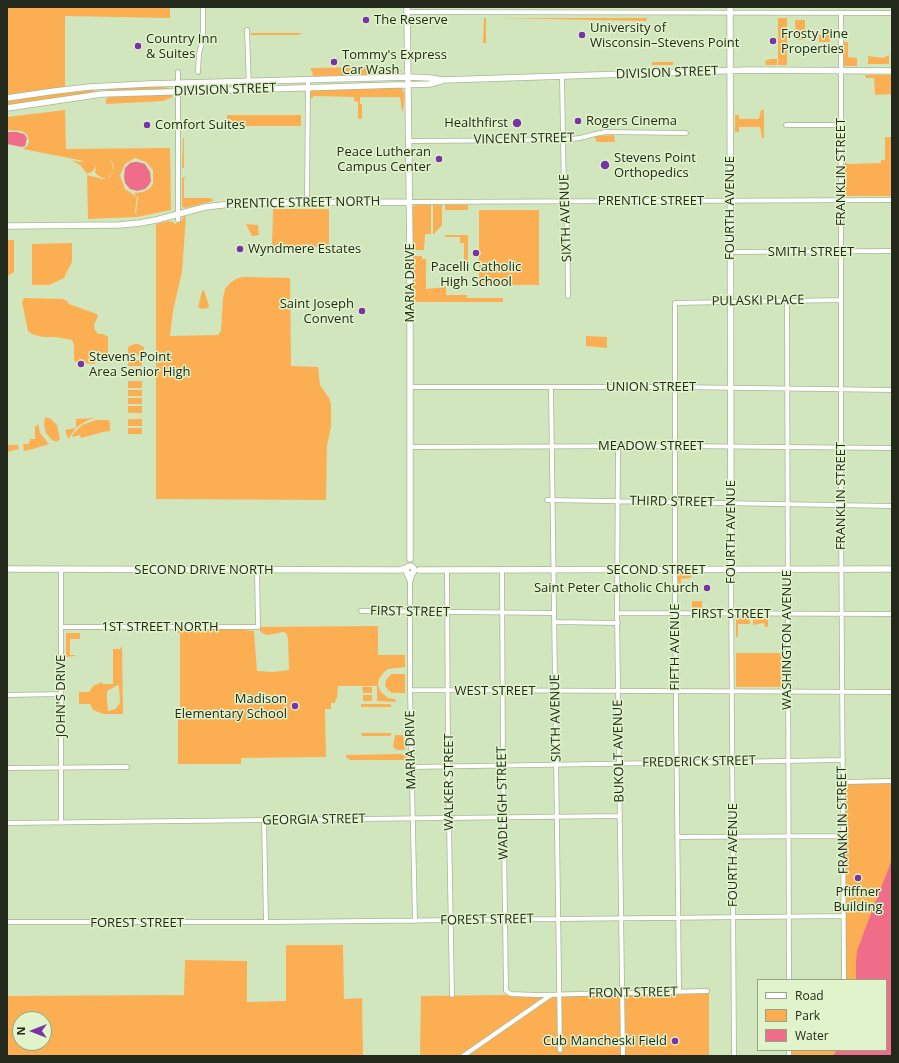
<!DOCTYPE html>
<meta charset="utf-8">
<style>
body{margin:0}
#map{position:relative;width:899px;height:1063px;overflow:hidden;background:#d2e6be;font-family:"Open Sans",sans-serif}
canvas{display:block}
.frame{position:absolute;inset:0;border:8px solid #232a1b;pointer-events:none}
.legend{position:absolute;left:757px;top:979px;width:130px;height:72px;box-sizing:border-box;background:#e0f3cb;border:1px solid #94a385;margin:0;padding:5px 7px;list-style:none;font-size:12px;color:#232a1b}
.legend li{display:flex;align-items:center;gap:8px;height:20px}
.legend b{width:20px;border:1px solid #94a385}
.north{position:absolute;left:12px;top:1011px;width:40px;height:40px;box-sizing:border-box;background:#e0f3cb;border:1px solid #94a385;border-radius:50%;rotate:270deg;font-size:11px;font-weight:700;line-height:16px;text-align:center;color:#232a1b}
.north::after{content:'';display:block;margin:auto;width:14px;height:18px;background:#7833a6;clip-path:polygon(50% 0,100% 100%,50% 72%,0 100%)}
</style>
<div id="map">
<canvas width="899" height="1063"></canvas>
<div class="frame"></div>
<ul class="legend">
<li><b style="height:5px;background:#fff"></b>Road</li>
<li><b style="height:11px;background:#fcaf52"></b>Park</li>
<li><b style="height:11px;background:#f06d8a"></b>Water</li>
</ul>
<div class="north">N</div>
</div>
<script>
const g = document.querySelector('canvas').getContext('2d');
g.lineJoin = 'round';
function paint(path, color) {
  g.fillStyle = color;
  g.fill(path, 'evenodd');
}
function shape(rows) {
  const path = new Path2D();
  for (const r of rows) {
    if (r.length === 3) {
      path.moveTo(r[0] + r[2], r[1]);
      path.arc(r[0], r[1], r[2], 0, 2 * Math.PI);
      continue;
    }
    path.moveTo(r[0], r[1]);
    for (let i = 2; i < r.length; i += 2) path.lineTo(r[i], r[i + 1]);
  }
  return path;
}
function trace(path, color, width, dash) {
  g.strokeStyle = color;
  g.lineWidth = width;
  g.lineCap = dash ? 'butt' : 'round';
  g.setLineDash(dash || []);
  g.stroke(path);
}
function write(font, color, halo, rows, align = 'center') {
  g.font = font + ' "Open Sans",sans-serif';
  g.lineWidth = 3;
  g.setLineDash([]);
  g.textBaseline = 'middle';
  g.strokeStyle = halo;
  g.fillStyle = color;
  for (const [text, x, y, turn = 0] of rows) {
    g.save();
    g.translate(x, y);
    g.rotate((+turn || 0) * Math.PI / 180);
    g.textAlign = isNaN(turn) ? turn : align;
    if (halo) g.strokeText(text, 0, 0);
    g.fillText(text, 0, 0);
    g.restore();
  }
}
paint(shape([
 [7,7,170,7,170,18,65,16,65,87,7,97],
 [484,18,486,18,486,43,483,43],
 [496,18,647,18,647,19,646,21],
 [778,18,787,18,787,65,778,65],
 [795,20,805,20,805,40,796,40],
 [250,33,303,33,298,35,251,35],
 [819,35,830,35,830,42,819,42],
 [844,42,848,42,848,57,857,58,857,66,844,66],
 [889,55,889,64,868,64,868,56,883,58],
 [769,59,777,59,777,65,765,65,766,60,769,60],
 [652,62,673,62,673,65,652,65],
 [372,67,372,74,364,75,314,76,312,75,313,73,311,70,311,68],
 [402,70,400,72,382,75,378,72],
 [865,75,892,75,892,94,875,95,874,78,866,78],
 [129,87,163,87,169,88,168,89,106,91,110,88],
 [401,87,404,93,404,102,403,110,402,112,400,97,360,97,360,104,362,104,362,119,358,119,358,102,354,101,354,97,313,96,313,98,310,98,311,90],
 [91,90,99,92,7,105,7,101,28,97],
 [171,94,173,97,163,101,106,104,106,99,109,97],
 [65,110,66,149,170,148,171,210,137,217,136,213,138,198,134,193,143,192,150,188,153,184,153,170,146,162,135,158,125,164,120,175,125,189,137,197,135,212,137,217,88,219,87,175,103,179,110,177,113,172,114,167,112,162,113,162,111,161,113,167,113,171,111,175,107,178,103,178,97,175,95,172,96,166,93,171,87,174,80,165,71,160,80,162,84,161,23,149,28,145,29,140,27,135,22,131,7,130,7,117],
 [761,110,764,110,764,138,762,138,760,127,739,127,739,132,735,132,735,115,739,115,739,119,759,119],
 [227,115,301,115,301,126,223,126,223,122,227,121],
 [614,135,615,142,597,142,595,138,595,136,598,136],
 [183,137,184,138,184,168,182,168],
 [885,137,892,137,892,196,845,196,845,162,848,164,881,163,881,160,885,160],
 [184,177,187,178,184,178,184,198,209,198,213,199,213,201,185,208,182,207,182,178],
 [416,205,431,205,431,234,426,234,425,235,424,250,413,250,412,207],
 [433,205,442,205,442,225,434,234,433,234],
 [445,205,468,205,468,210,445,210],
 [273,209,329,209,329,247,272,246],
 [479,210,539,210,539,285,479,285],
 [186,216,182,272,173,311,170,336,218,335,221,331,223,298,225,289,230,283,236,279,242,277,290,278,291,366,318,367,320,385,329,398,331,404,331,427,327,445,326,500,156,499,156,224,169,221,173,222,175,224,182,220,183,217],
 [246,224,258,225,259,235,252,236],
 [445,235,468,235,468,272,464,272,464,243,460,243,460,237,445,237],
 [7,240,14,240,14,272,7,276],
 [72,243,72,262,64,278,49,285,32,285,32,244],
 [413,256,422,256,422,259,426,259,426,289,446,287,446,295,467,295,467,298,503,298,503,302,413,302],
 [204,290,209,306,208,308,201,309,198,307,202,291],
 [24,298,63,299,67,301,69,304,97,314,98,316,94,325,95,330,98,334,103,334,108,337,108,355,95,356,95,364,77,363,74,360,74,345,72,340,55,337,43,337,32,334,28,331,22,302],
 [586,336,607,337,607,348,586,346],
 [134,344,138,344,144,347,144,356,128,355,128,347],
 [128,360,142,360,142,366,128,366],
 [128,368,142,368,142,375,128,375],
 [128,381,142,381,142,388,128,388],
 [128,390,142,390,142,396,128,396],
 [128,398,142,398,142,404,128,404],
 [128,406,142,406,142,413,128,413],
 [45,417,51,419,57,425,60,439,56,442,51,439,46,433,44,425],
 [95,418,88,420,83,423,76,428,69,438,68,439,65,430,76,428,76,419],
 [128,419,142,419,142,426,128,426],
 [96,420,108,420,110,422,110,431,103,432,81,438,80,435,72,437,73,434,82,425],
 [38,423,40,433,49,444,33,449,24,451,23,444,29,444,30,439,35,439,35,426,37,426],
 [128,428,142,428,142,434,128,434],
 [7,445,18,445,19,449,7,452],
 [678,574,691,574,692,576,690,578,681,579,681,589,680,590,678,590],
 [692,601,702,601,702,609,692,609],
 [736,618,750,618,750,624,738,624,738,637,736,637],
 [753,618,768,618,768,627,765,627,764,623,753,625],
 [378,626,378,655,405,655,405,667,388,669,384,672,379,679,378,685,381,692,388,698,395,699,396,702,377,701,377,686,338,686,337,699,336,699,335,703,331,703,331,709,325,709,326,757,241,758,241,764,178,764,178,716,180,716,180,633,178,633,178,629,234,629,254,631,257,671,273,672,289,670,288,638,286,633,283,632,268,635,264,634,260,631,259,627],
 [66,633,80,633,80,639,70,639,70,655,75,655,75,656,66,657],
 [122,646,123,714,103,714,93,710,90,704,79,704,79,692,89,692,93,686,102,682,102,684,113,684,113,649,120,649],
 [118,685,119,687,120,703,115,709,108,711,107,701,107,691],
 [736,653,781,653,781,687,736,687],
 [391,674,405,674,405,693,392,693,387,689,385,685,386,680],
 [362,687,372,687,372,693,363,693],
 [363,695,372,695,372,701,363,701],
 [361,704,390,704,392,707,361,707],
 [361,733,392,733,390,736,362,736],
 [395,735,403,735,405,750,397,750,393,747],
 [401,754,407,756,408,759,405,760,350,760,346,757,346,755],
 [892,778,892,859,860,943,856,961,856,980,841,980,841,780],
 [286,945,343,945,344,999,362,998,363,1056,7,1056,7,996,184,995,185,960,247,961,247,1002,286,1001],
 [20,1019,44,1019,44,1043,20,1043],
 [709,990,709,1056,420,1056,421,996,506,995,514,996,704,994],
 [791,1050,837,1050,832,1056,791,1056]
]), '#fcaf52');
paint(shape([
 [7,132,17,132,24,134,27,138,25,146,22,147,7,144],
 [134,162,138,162,145,164,150,172,151,181,149,185,145,189,137,191,134,190,130,189,125,183,124,177,125,168,130,163],
 [892,859,892,1056,832,1056,837,1050,886,1050,886,980,856,980,856,961,857,951,865,929]
]), '#f06d8a');
const street = shape([
 [407,12,892,13],
 [841,13,841,509,844,980],
 [247,30,249,89],
 [198,72,199,53,203,40,203,7],
 [562,76,564,197,567,205,568,296],
 [786,125,841,125],
 [409,141,563,140,580,138,595,134,606,132,686,133],
 [307,202,308,80],
 [409,202,892,200],
 [178,220,178,72],
 [730,252,892,251],
 [787,301,789,980],
 [410,387,675,387,892,390],
 [551,387,560,1050],
 [410,447,675,446,892,448],
 [618,447,617,613,623,1056],
 [547,500,892,506],
 [502,569,503,765,506,991,511,994,537,995,707,991],
 [61,570,61,823],
 [447,570,448,766,452,995],
 [731,570,734,1056],
 [410,580,410,690,415,921],
 [361,611,554,613],
 [617,613,892,614],
 [555,622,618,623],
 [61,627,258,627,257,570],
 [410,690,892,692],
 [7,695,61,694],
 [412,767,843,760],
 [7,768,127,767],
 [843,782,892,781],
 [264,820,266,922],
 [7,823,620,816],
 [677,837,844,836],
 [7,922,273,922,844,916],
 [679,992,675,614,675,303,841,300],
 [463,1056,551,995],
 [789,1056,789,1050]
]);
const secondary = shape([
 [407,7,410,253,410,559],
 [730,7,731,570],
 [7,98,55,91,89,87,148,84,408,77,430,78,443,80,749,70,892,71],
 [7,108,102,94,430,84,441,81],
 [7,226,119,225,140,223,156,220,205,207,240,203,409,202],
 [410,570,4],
 [7,569,400,570,407,568],
 [419,570,892,569],
 [407,573,410,580,412,573]
]);
trace(street, '#a5b891', 5.5);
trace(secondary, '#a5b891', 7);
trace(street, '#fff', 4);
trace(secondary, '#fff', 5.5);
for (const [x, y, r, color] of [
 [366,20,4,"#7833a6"],
 [582,35,4,"#7833a6"],
 [773,41,4,"#7833a6"],
 [138,46,4,"#7833a6"],
 [334,62,4,"#7833a6"],
 [578,121,4,"#7833a6"],
 [517,123,5,"#7833a6"],
 [147,125,4,"#7833a6"],
 [439,159,4,"#7833a6"],
 [605,165,5,"#7833a6"],
 [240,249,4,"#7833a6"],
 [476,253,4,"#7833a6"],
 [362,311,4,"#7833a6"],
 [81,364,4,"#7833a6"],
 [707,588,4,"#7833a6"],
 [295,706,4,"#7833a6"],
 [858,878,4,"#7833a6"],
 [675,1041,4,"#7833a6"]
]) {
  const dot = new Path2D();
  dot.arc(x, y, r, 0, 2 * Math.PI);
  g.fillStyle = color;
  g.fill(dot);
  trace(dot, '#e0f3cb', 1.5);
}
write('13px', '#232a1b', '#e0f3cb', [
 ["The Reserve",374,20],
 ["University of",590,28],
 ["Wisconsin–Stevens Point",590,43],
 ["Frosty Pine",781,34],
 ["Properties",781,49],
 ["Country Inn",146,39],
 ["& Suites",146,54],
 ["Tommy's Express",342,55],
 ["Car Wash",342,70],
 ["Rogers Cinema",586,121],
 ["Healthfirst",508,123,"right"],
 ["Comfort Suites",155,125],
 ["Peace Lutheran",431,152,"right"],
 ["Campus Center",431,167,"right"],
 ["Stevens Point",614,158],
 ["Orthopedics",614,173],
 ["Wyndmere Estates",248,249],
 ["Pacelli Catholic",476,267,"center"],
 ["High School",476,282,"center"],
 ["Saint Joseph",354,304,"right"],
 ["Convent",354,319,"right"],
 ["Stevens Point",89,357],
 ["Area Senior High",89,372],
 ["Saint Peter Catholic Church",699,588,"right"],
 ["Madison",287,699,"right"],
 ["Elementary School",287,714,"right"],
 ["Pfiffner",858,892,"center"],
 ["Building",858,907,"center"],
 ["Cub Mancheski Field",667,1041,"right"]
], 'left');
write('13px', '#232a1b', '#e0f3cb', [
 ["DIVISION STREET",667,73,-2],
 ["DIVISION STREET",225,90,-2],
 ["VINCENT STREET",524,139,-1],
 ["FRANKLIN STREET",841,172,-90],
 ["PRENTICE STREET",651,201],
 ["PRENTICE STREET NORTH",303,203,-1],
 ["FOURTH AVENUE",730,208,-90],
 ["SIXTH AVENUE",566,218,-92],
 ["SMITH STREET",811,252],
 ["MARIA DRIVE",410,283,-90],
 ["PULASKI PLACE",758,301,-1],
 ["UNION STREET",651,387],
 ["MEADOW STREET",651,446],
 ["FRANKLIN STREET",841,496,-90],
 ["THIRD STREET",672,502,1],
 ["FOURTH AVENUE",731,532,-90],
 ["SECOND DRIVE NORTH",204,570],
 ["SECOND STREET",656,570],
 ["FIRST STREET",410,612,1],
 ["FIRST STREET",731,614],
 ["1ST STREET NORTH",160,627],
 ["WASHINGTON AVENUE",787,640,-90],
 ["FIFTH AVENUE",675,647,-90],
 ["WEST STREET",495,691],
 ["JOHN'S DRIVE",61,696,-90],
 ["SIXTH AVENUE",556,718,-91],
 ["MARIA DRIVE",411,750,-91],
 ["BUKOLT AVENUE",619,751,-91],
 ["FREDERICK STREET",699,762,-1],
 ["WALKER STREET",449,782,-90],
 ["WADLEIGH STREET",503,803,-91],
 ["GEORGIA STREET",314,820,-1],
 ["FRANKLIN STREET",843,820,-91],
 ["FOURTH AVENUE",733,855,-90],
 ["FOREST STREET",487,920,-1],
 ["FOREST STREET",137,923],
 ["FRONT STREET",633,993,-1]
]);
</script>
